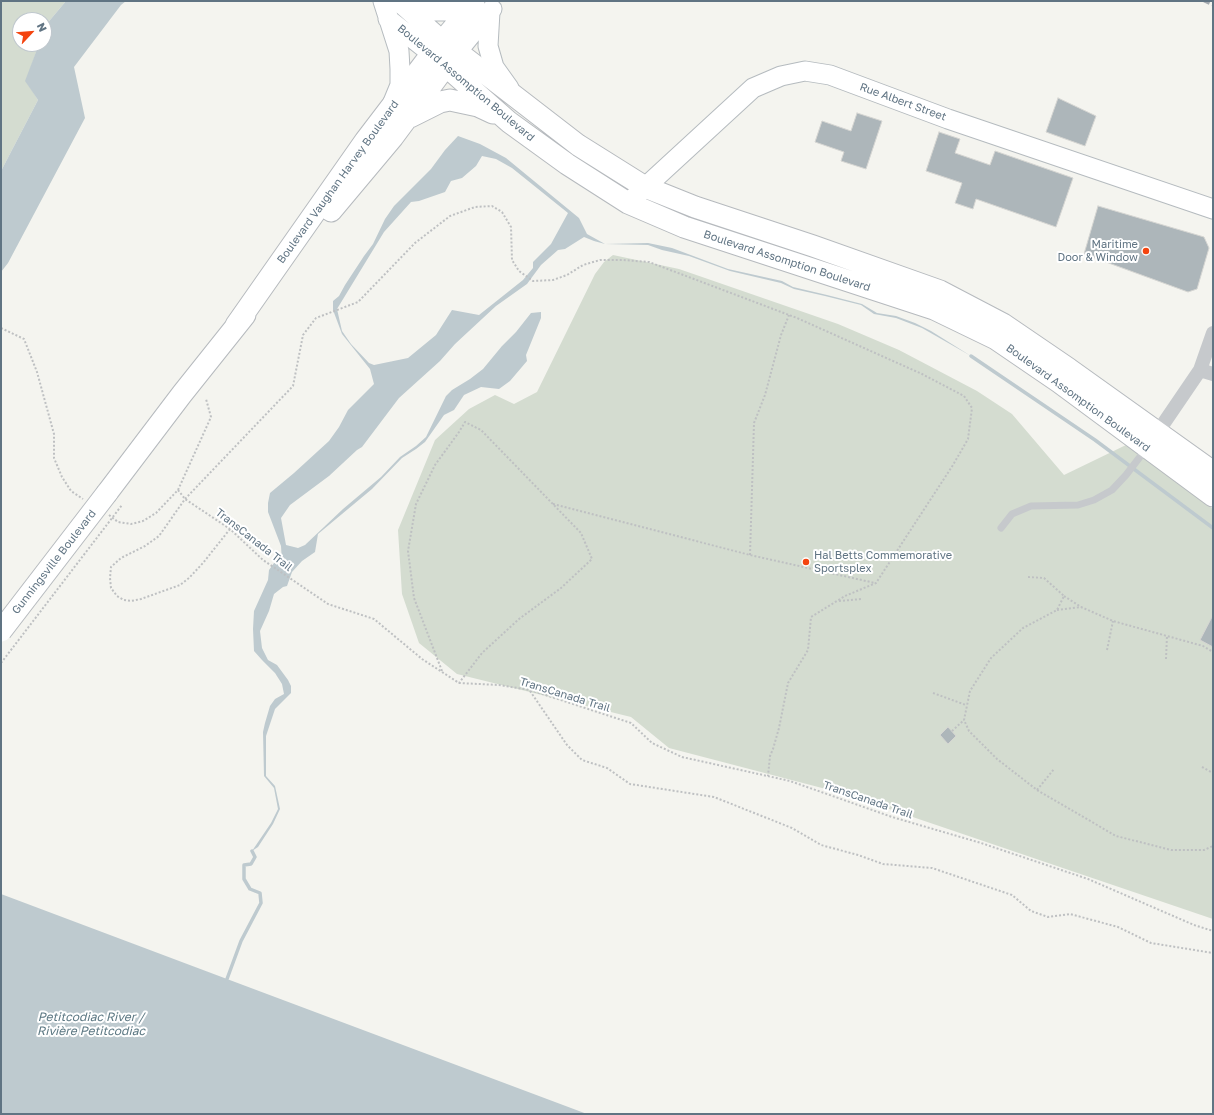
<!DOCTYPE html>
<meta charset="utf-8">
<style>
body{margin:0}
#map{position:relative;width:1214px;height:1115px;overflow:hidden;background:#f4f4ef;font-family:"Golos Text",sans-serif}
canvas{display:block}
.frame{position:absolute;inset:0;border:2px solid #607483;pointer-events:none}
.north{position:absolute;left:12px;top:12px;width:40px;height:40px;box-sizing:border-box;background:#fff;border:1px solid #bfc7cd;border-radius:50%;rotate:64deg;font-size:11px;font-weight:700;line-height:16px;text-align:center;color:#607483}
.north::after{content:'';display:block;margin:auto;width:14px;height:18px;background:#f4440f;clip-path:polygon(50% 0,100% 100%,50% 72%,0 100%)}
</style>
<div id="map">
<canvas width="1214" height="1115"></canvas>
<div class="frame"></div>
<div class="north">N</div>
</div>
<script>
const g = document.querySelector('canvas').getContext('2d');
g.lineJoin = 'round';
function paint(path, color) {
  g.fillStyle = color;
  g.fill(path, 'evenodd');
}
function shape(rows) {
  const path = new Path2D();
  for (const r of rows) {
    path.moveTo(r[0], r[1]);
    for (let i = 2; i < r.length; i += 2) path.lineTo(r[i], r[i + 1]);
  }
  return path;
}
function trace(path, color, width, dash) {
  g.strokeStyle = color;
  g.lineWidth = width;
  g.lineCap = dash ? 'butt' : 'round';
  g.setLineDash(dash || []);
  g.stroke(path);
}
function write(font, color, halo, rows, align = 'center') {
  g.font = font + ' "Golos Text",sans-serif';
  g.lineWidth = 4;
  g.setLineDash([]);
  g.textBaseline = 'middle';
  g.strokeStyle = halo;
  g.fillStyle = color;
  for (const [text, x, y, turn = 0] of rows) {
    g.save();
    g.translate(x, y);
    g.rotate((+turn || 0) * Math.PI / 180);
    g.textAlign = isNaN(turn) ? turn : align;
    if (halo) g.strokeText(text, 0, 0);
    g.fillText(text, 0, 0);
    g.restore();
  }
}
paint(shape([
 [1,1,66,1,45,26,44,30,44,20,20,20,20,44,39,44,26,81,38,100,1,171],
 [613,255,679,269,838,324,899,350,977,391,1012,414,1064,475,1126,445,1213,509,1213,919,845,794,669,748,631,717,457,674,419,643,402,594,398,530,435,440,469,409,495,395,514,404,537,392,595,274,604,262]
]), '#d4dcd0');
paint(shape([
 [66,1,126,1,121,5,74,67,85,118,8,263,1,272,1,171,38,100,25,81,39,44,44,44,44,30,45,26],
 [458,136,480,144,506,158,579,218,587,234,605,244,648,243,672,248,728,269,782,281,793,287,827,295,862,304,877,313,896,316,915,323,931,331,971,356,922,328,896,318,874,314,861,305,825,296,794,289,781,283,730,271,689,256,662,250,648,245,605,244,594,241,584,237,565,249,558,250,541,265,527,284,496,306,455,344,440,361,399,398,362,447,357,450,329,476,290,505,281,518,286,545,298,548,305,545,343,509,381,477,400,457,416,446,426,437,446,396,452,390,470,379,483,369,502,346,516,332,531,313,541,312,541,318,526,355,527,361,510,381,499,389,481,387,464,395,454,410,444,415,425,442,416,449,402,458,372,489,318,534,315,552,302,561,292,572,287,586,283,587,274,594,269,611,260,631,262,648,268,660,277,665,288,680,291,686,291,693,275,709,266,736,266,776,275,786,280,809,273,824,258,847,252,851,271,823,278,809,274,788,264,776,263,732,265,723,270,706,275,699,284,694,282,684,275,673,262,660,254,651,253,629,254,611,268,580,269,570,274,563,282,562,281,546,268,512,268,503,270,493,294,473,329,441,339,427,348,410,374,384,370,369,342,334,333,310,333,301,339,296,345,285,364,256,373,244,385,219,394,206,431,169,445,150],
 [482,156,496,159,512,168,568,213,551,244,533,262,533,268,523,280,479,315,452,310,436,335,408,358,374,365,369,363,351,344,342,331,337,309,384,232,411,202,419,201,445,192,451,181,462,178,476,166],
 [1,894,227,979,587,1114,1,1114]
]), '#becacf');
trace(shape([
 [971,356,1095,440,1213,528],
 [227,979,241,941,261,903,260,893,250,889,244,879,244,865,251,864,255,857,252,851]
]), '#becacf', 3.5);
const building = shape([
 [1058,98,1096,116,1085,146,1046,132,1058,98],
 [857,113,882,121,866,169,841,161,844,152,815,142,822,121,851,131,857,113],
 [939,132,960,139,955,153,990,165,995,151,1073,178,1056,227,976,199,973,209,955,203,962,183,926,171,939,132],
 [1098,206,1204,237,1209,248,1197,289,1188,292,1084,254,1098,206],
 [1213,615,1213,647,1200,640,1213,615],
 [948,727,956,736,948,744,940,735,948,727]
]);
paint(building, '#adb6ba');
trace(building, '#d5d5d2', 1);
const secondary = shape([
 [383,1,399,51,400,69,400,85,393,102],
 [399,2,442,40,475,1],
 [405,4,430,11,448,11,458,9,473,2],
 [490,12,488,46,494,67,509,88],
 [388,19,431,53],
 [457,52,492,9],
 [628,203,753,88,781,76,805,71,830,75,948,119,1213,209]
]);
const primary = shape([
 [431,53,509,122,567,164,628,203,684,227,934,309,996,339,1059,382,1213,496],
 [410,117,440,102,450,100,478,106,493,113],
 [331,211,393,137,454,55],
 [236,325,365,141,442,40,578,145,645,187,695,207,813,246,940,291,1003,324,1069,369,1213,472],
 [107,493,182,394,245,315]
]);
trace(secondary, '#b5bbbf', 21);
trace(primary, '#b6babe', 23);
trace(shape([
 [1,328,24,339,37,372,54,434,54,458,62,477,71,491,83,499],
 [178,490,185,499,230,529,263,560,297,583,328,604,374,619,422,659,459,683,499,685,530,690,631,723,652,743,682,757,790,781,892,817,981,843,1088,879,1194,925,1213,931],
 [553,504,750,555,875,583],
 [109,515,118,522,131,524,143,521,156,513,178,490,211,417,206,399],
 [230,529,203,563,189,578,180,585,141,599,131,601,124,600,117,596,111,588,110,578,111,567,121,558,145,546,159,536,185,499,293,386,303,335,316,318,358,302,415,243,450,216,475,207,492,206,502,212,511,227,512,260,519,271,533,281,553,280,567,275,583,265,600,260,623,260,649,262,797,318,922,374,964,396,972,408,968,439,953,465,876,583,845,596,811,617,808,650,788,683,779,728,773,749,770,756,768,776],
 [750,555,754,423,765,395,781,335,789,315],
 [1028,577,1044,578,1064,596,1057,610,1023,628,991,658,970,691,964,720,969,731,997,759,1037,790,1116,836,1171,850,1204,850,1213,846],
 [1064,596,1081,607],
 [839,601,862,599],
 [1057,610,1081,607,1113,621,1203,646,1213,652],
 [1107,650,1113,621],
 [1166,659,1167,636],
 [442,671,414,598,408,551,416,504,435,465,459,432,465,422,481,430,581,533,592,559,561,588,519,619,482,653,459,683],
 [530,691,567,745,582,760,607,768,630,784,714,797,792,828,821,845,858,855,883,864,932,868,1012,895,1031,911,1048,917,1070,914,1118,927,1151,943,1213,953],
 [933,693,966,705],
 [952,731,964,720],
 [1202,767,1213,773],
 [1037,790,1054,769]
]), '#bec0c2', 2, [2, 2]);
trace(shape([
 [1001,528,1012,514,1031,506,1078,505,1094,500,1112,490,1126,475,1146,449]
]), '#c6c9cc', 7);
trace(shape([
 [1200,370,1213,374],
 [1153,439,1200,370,1213,333]
]), '#c6c9cc', 14);
trace(secondary, '#fff', 19);
trace(primary, '#fff', 21);
trace(shape([
 [1204,1,1213,5]
]), '#a3a9af', 3, [6, 3]);
const primaryBridge = shape([
 [1,631,107,493]
]);
trace(primaryBridge, '#b6babe', 23, []);
trace(shape([
 [1,663,122,505]
]), '#bec0c2', 2, [2, 2]);
trace(primaryBridge, '#fff', 21);
for (const [x, y, r, color] of [
 [1146,251,4,"#f4440f"],
 [806,562,4,"#f4440f"]
]) {
  const dot = new Path2D();
  dot.arc(x, y, r, 0, 2 * Math.PI);
  g.fillStyle = color;
  g.fill(dot);
  trace(dot, '#fff', 1.5);
}
write('11px', '#607483', '#fff', [
 ["Boulevard Assomption Boulevard",466,83,40],
 ["Rue Albert Street",903,102,20],
 ["Boulevard Vaughan Harvey Boulevard",338,182,-54],
 ["Boulevard Assomption Boulevard",787,261,18],
 ["Boulevard Assomption Boulevard",1078,398,36],
 ["TransCanada Trail",254,540,38],
 ["Gunningsville Boulevard",54,562,-52],
 ["TransCanada Trail",565,695,17],
 ["TransCanada Trail",868,800,19]
]);
write('11px', '#607483', '#fff', [
 ["Maritime",1138,245],
 ["Door & Window",1138,258],
 ["Hal Betts Commemorative",814,556,"left"],
 ["Sportsplex",814,569,"left"]
], 'right');
write('italic 12px', '#5b7782', '#fff', [
 ["Petitcodiac River /",91,1017],
 ["Rivière Petitcodiac",91,1031]
]);
</script>
